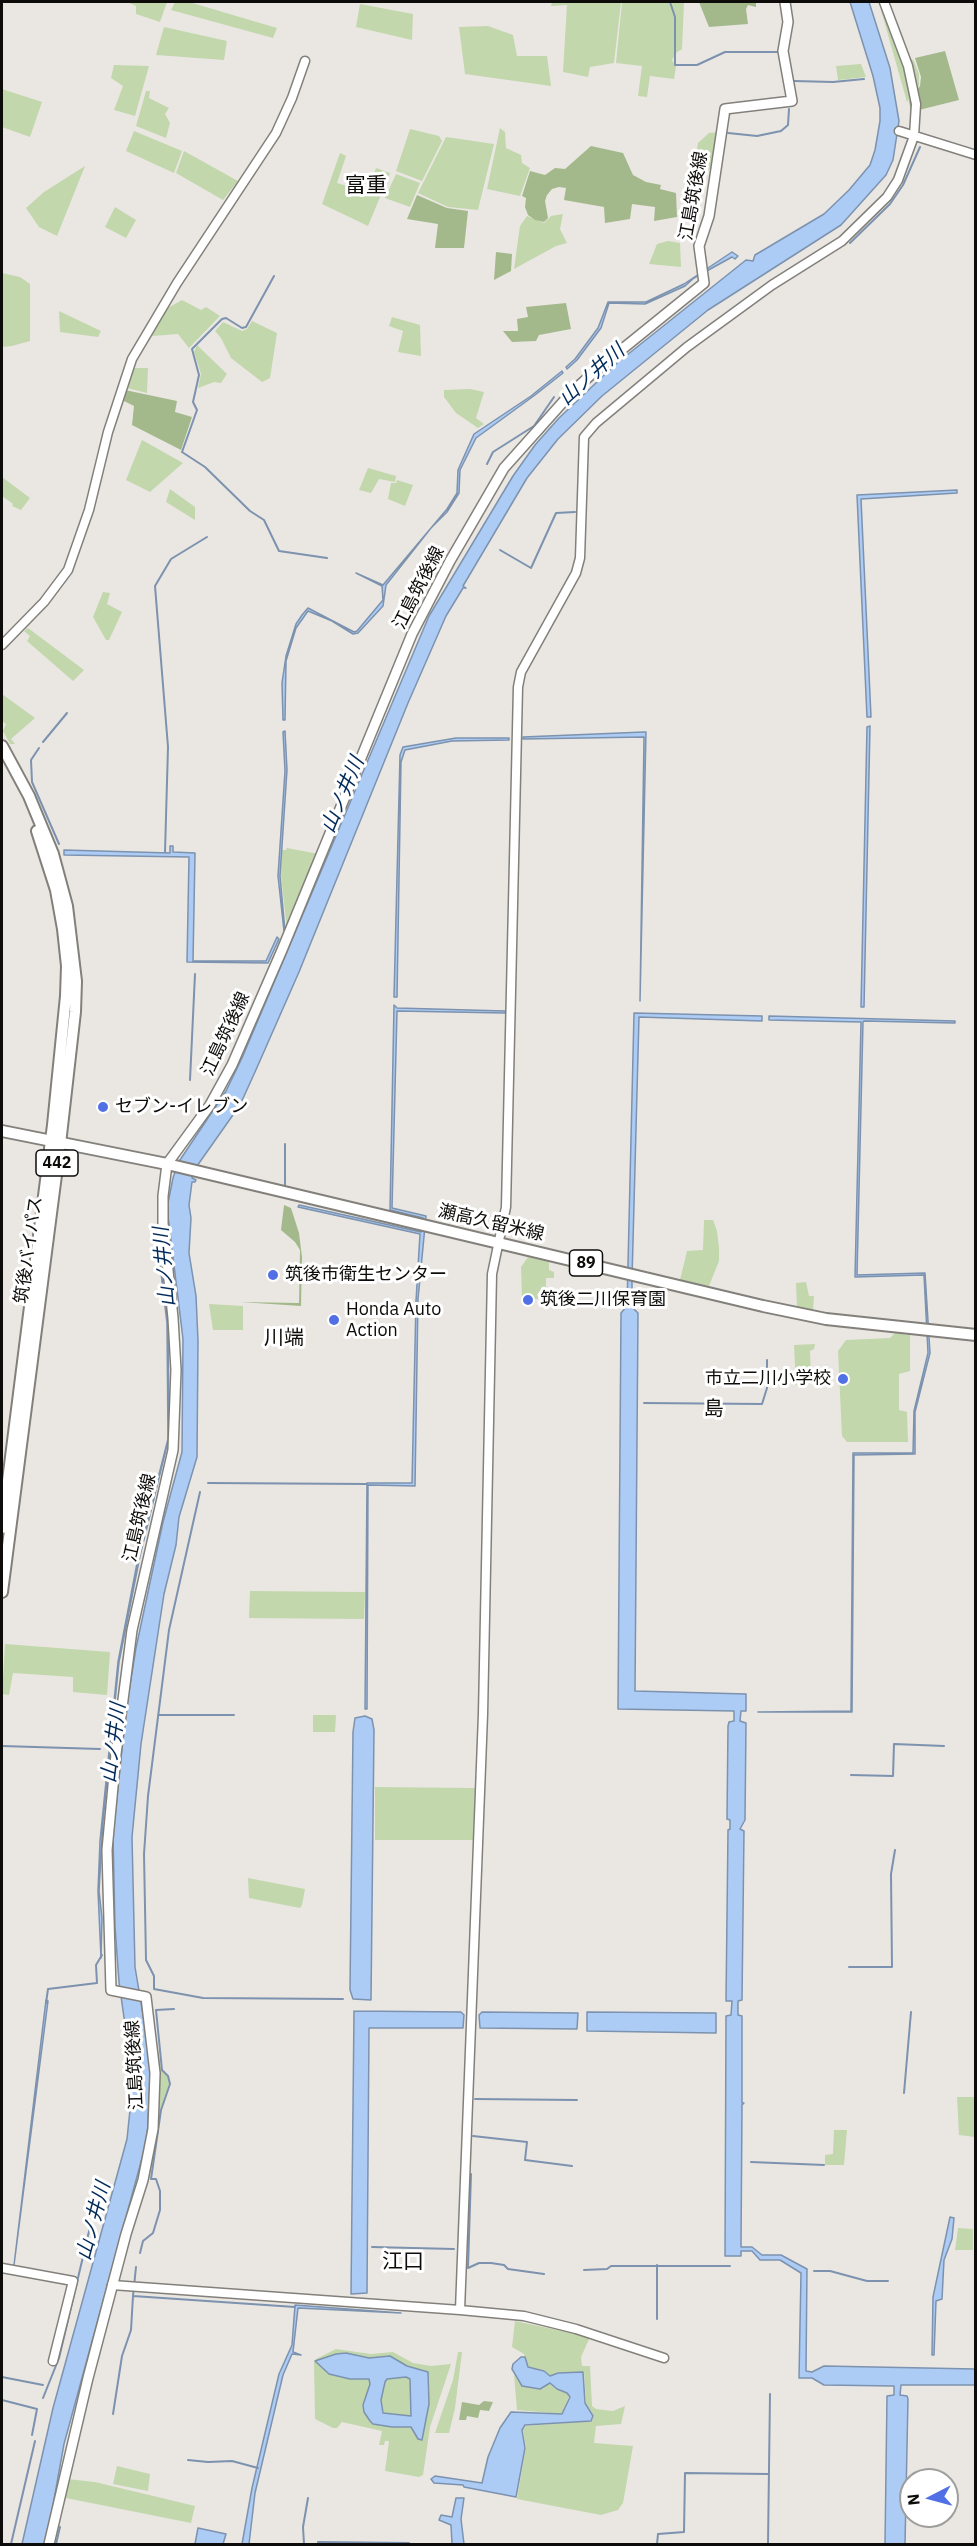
<!DOCTYPE html>
<meta charset="utf-8">
<style>
body{margin:0}
#map{position:relative;width:977px;height:2546px;overflow:hidden;background:#eae7e2;font-family:"IBM Plex Sans",sans-serif}
canvas{display:block}
.frame{position:absolute;inset:0;border:3px solid #0d0c0a;pointer-events:none}
.north{position:absolute;left:899px;top:2468px;width:60px;height:60px;box-sizing:border-box;background:#fff;border:2px solid #9e9e9d;border-radius:50%;rotate:264deg;font-size:16px;font-weight:700;line-height:24px;text-align:center;color:#0d0c0a}
.north::after{content:'';display:block;margin:auto;width:21px;height:27px;background:#5270e5;clip-path:polygon(50% 0,100% 100%,50% 72%,0 100%)}
</style>
<div id="map">
<canvas width="977" height="2546"></canvas>
<div class="frame"></div>
<div class="north">N</div>
</div>
<script>
const g = document.querySelector('canvas').getContext('2d');
g.lineJoin = 'round';
function paint(path, color) {
  g.fillStyle = color;
  g.fill(path, 'evenodd');
}
function shape(rows) {
  const path = new Path2D();
  for (const r of rows) {
    path.moveTo(r[0], r[1]);
    for (let i = 2; i < r.length; i += 2) path.lineTo(r[i], r[i + 1]);
  }
  return path;
}
function trace(path, color, width, dash) {
  g.strokeStyle = color;
  g.lineWidth = width;
  g.lineCap = dash ? 'butt' : 'round';
  g.setLineDash(dash || []);
  g.stroke(path);
}
function write(font, color, halo, rows, align = 'center') {
  g.font = font + ' "IBM Plex Sans","Noto Sans JP",sans-serif';
  g.lineWidth = 6;
  g.setLineDash([]);
  g.textBaseline = 'middle';
  g.strokeStyle = halo;
  g.fillStyle = color;
  for (const [text, x, y, turn = 0] of rows) {
    g.save();
    g.translate(x, y);
    g.rotate((+turn || 0) * Math.PI / 180);
    g.textAlign = isNaN(turn) ? turn : align;
    if (halo) g.strokeText(text, 0, 0);
    g.fillText(text, 0, 0);
    g.restore();
  }
}
paint(shape([
 [127,2,167,2,160,22,136,14,136,6],
 [175,2,189,2,277,28,273,38,171,10],
 [552,2,621,2,614,63,590,67,588,77,563,72,567,5,551,6],
 [622,2,684,2,682,49,677,52,672,60,676,67,674,79,650,76,647,97,638,96,642,66,616,63],
 [360,4,413,14,412,40,356,27],
 [886,8,910,58,914,61,919,74,919,86,907,102,881,10],
 [488,26,513,35,517,56,547,56,551,86,465,74,459,27],
 [164,27,227,41,224,60,156,55],
 [861,64,866,77,838,80,836,66],
 [114,65,149,66,135,116,114,110,123,86,111,78],
 [2,89,42,102,30,137,2,127],
 [146,91,150,91,149,98,169,108,165,114,170,123,166,138,136,126],
 [500,128,505,132,506,148,521,155,522,163,530,168,520,196,487,189],
 [410,129,439,136,442,141,422,181,396,171],
 [134,131,182,151,174,173,126,151],
 [719,132,713,170,694,167,698,143,709,133],
 [446,137,494,144,478,210,448,207,418,193],
 [184,151,238,181,223,200,176,173],
 [340,153,346,156,337,183,367,192,376,168,390,173,368,226,322,204],
 [85,166,57,236,39,227,26,208,44,192],
 [396,174,420,183,410,207,385,198],
 [115,207,136,220,126,238,105,227],
 [563,214,560,229,567,243,556,246,514,269,520,226,527,216,544,223,551,216],
 [668,241,680,243,681,267,649,264,657,244],
 [2,273,20,277,30,284,30,341,12,346,2,347],
 [182,300,201,310,206,307,220,316,189,348,178,334,152,336,149,333,166,309],
 [59,311,101,331,98,337,60,332],
 [392,317,420,325,421,356,398,352,403,331,389,326],
 [252,321,277,333,270,378,262,382,231,358,221,338,215,331,223,322,242,331,247,329],
 [197,345,227,374,221,383,214,382,198,388,201,374,194,352],
 [131,368,148,368,147,393,123,387],
 [470,389,484,392,476,418,484,424,478,428,456,413,444,397,444,390],
 [142,440,183,463,150,492,126,480],
 [368,468,396,476,395,482,379,479,371,493,359,490],
 [2,477,30,498,21,510,12,506,13,504,2,496],
 [397,480,413,485,405,506,388,499,391,483,396,483],
 [170,489,195,507,195,520,166,502],
 [103,592,110,593,107,604,122,612,109,640,106,640,93,617],
 [28,628,84,670,73,681,27,641,30,636,24,631],
 [2,694,35,718,11,739,15,744,10,744,3,731,6,724,2,721],
 [287,848,319,854,287,930,281,875,282,850,286,850],
 [704,1220,713,1220,717,1231,719,1248,719,1261,709,1286,680,1280,687,1251,703,1250],
 [528,1257,549,1262,549,1270,554,1272,554,1278,546,1278,546,1294,538,1299,522,1298,521,1267],
 [806,1282,809,1296,814,1296,813,1311,797,1308,796,1283],
 [209,1304,243,1306,243,1330,213,1330],
 [895,1333,910,1335,910,1371,899,1374,899,1410,907,1412,908,1442,847,1442,842,1436,838,1351,846,1340,890,1338],
 [815,1344,814,1349,810,1351,811,1377,805,1377,806,1384,796,1385,794,1345],
 [250,1591,365,1592,364,1619,249,1618],
 [5,1644,110,1652,107,1695,73,1692,73,1677,13,1673,9,1695,2,1694],
 [313,1715,336,1715,335,1732,313,1732],
 [375,1787,475,1788,473,1840,375,1840],
 [248,1878,305,1889,302,1905,300,1908,249,1898],
 [157,2052,159,2052,161,2070,168,2077,169,2084,160,2110,156,2149,148,2180,158,2086],
 [957,2097,975,2097,975,2137,959,2135],
 [834,2130,847,2130,844,2165,825,2165,825,2155,833,2154],
 [958,2228,973,2229,973,2250,955,2250],
 [515,2321,590,2337,581,2357,582,2366,590,2366,592,2406,596,2409,613,2411,625,2406,621,2424,596,2426,594,2443,633,2446,623,2503,618,2510,601,2515,517,2499,526,2447,523,2430,526,2426,592,2421,594,2416,586,2403,584,2372,558,2372,550,2376,544,2370,528,2367,524,2354,512,2347],
 [336,2349,371,2354,393,2352,413,2363,431,2366,451,2364,430,2427,423,2475,419,2477,385,2471,389,2441,385,2441,384,2445,379,2445,382,2431,342,2422,337,2428,333,2428,315,2419,314,2362,316,2359],
 [458,2352,462,2352,455,2408,449,2433,435,2433,453,2380],
 [514,2375,522,2386,540,2389,550,2383,557,2390,567,2393,569,2396,562,2414,517,2410],
 [117,2466,150,2474,148,2491,113,2484],
 [67,2479,95,2482,195,2506,191,2523,66,2498,63,2494]
]), '#c2d7ac');
paint(shape([
 [699,2,756,2,756,7,748,5,746,9,748,24,709,27],
 [945,51,959,100,911,112,909,101,920,86,921,77,915,58],
 [591,146,623,153,633,175,646,182,661,185,660,189,676,193,677,217,654,221,655,207,632,204,630,219,605,223,604,207,564,200,566,188,559,187,552,189,547,195,545,201,548,218,544,222,535,220,528,215,525,207,526,198,522,196,530,171,545,175,555,168,565,169],
 [417,195,447,208,468,211,464,248,435,248,438,224,407,219],
 [496,252,512,254,511,271,494,280],
 [566,303,571,329,539,335,536,341,512,342,503,331,518,331,517,319,528,317,526,307],
 [125,390,177,401,175,412,192,417,181,450,132,425,134,406,122,400],
 [284,1205,291,1208,299,1233,302,1257,301,1306,240,1302,299,1303,300,1250,295,1242,281,1230],
 [484,2401,493,2402,489,2411,480,2410,478,2418,467,2416,466,2420,459,2420,462,2402,479,2405]
]), '#a3b98c');
const water = shape([
 [850,2,869,2,890,68,899,121,893,160,886,175,841,225,708,310,602,396,558,439,527,478,463,586,466,588,463,588,446,616,408,703,299,972,255,1072,240,1105,197,1166,192,1178,196,1180,195,1182,192,1182,189,1205,191,1218,189,1253,196,1296,198,1341,197,1457,179,1517,176,1545,164,1594,141,1744,132,1837,135,1967,151,2062,147,2140,64,2444,46,2544,22,2544,53,2408,127,2139,131,2100,130,2060,119,1982,115,1927,113,1836,126,1710,136,1648,163,1522,182,1452,183,1339,167,1208,173,1178,178,1163,226,1091,242,1058,429,616,513,476,535,445,559,418,617,363,746,260,753,261,755,255,824,214,849,190,870,165,875,150,880,121,880,108,873,76,850,2],
 [732,252,738,256,735,259,732,257,694,278,685,286,645,304,609,303,601,328,577,360,567,369,566,367,575,359,598,328,608,302,646,302,684,284,732,252],
 [562,371,563,373,535,395,476,438,460,470,459,493,447,512,431,528,386,585,383,606,358,633,353,634,332,621,308,611,296,628,286,661,285,720,283,720,282,683,286,656,296,624,302,615,308,608,354,632,357,631,383,600,382,586,356,573,383,585,447,509,457,493,458,470,474,434,531,396,562,371],
 [957,490,957,493,861,499,871,717,867,717,857,495,957,490],
 [870,726,864,1007,861,1007,867,727,870,726],
 [285,731,287,770,280,876,285,931,284,931,278,876,285,771,283,732,285,731],
 [644,732,646,732,640,1001,644,737,523,739,523,737,644,732],
 [456,738,509,738,509,740,452,741,405,750,401,762,397,997,394,997,400,755,403,747,456,738],
 [170,846,173,846,173,852,195,853,193,961,266,961,277,937,279,939,268,963,187,962,189,857,64,855,64,850,170,853,170,846],
 [394,1005,397,1008,505,1011,505,1013,397,1011,392,1208,426,1216,418,1299,415,1486,368,1485,367,1709,365,1709,367,1483,412,1483,416,1301,420,1234,298,1207,299,1205,421,1232,423,1218,390,1210,394,1005],
 [634,1013,762,1016,762,1021,639,1017,632,1279,632,1307,638,1313,635,1691,746,1694,746,1711,741,1711,740,1721,746,1723,745,1820,740,1829,744,1831,742,2000,738,2001,738,2015,742,2016,742,2103,744,2103,742,2105,741,2247,752,2247,762,2255,781,2255,807,2269,806,2371,812,2372,824,2366,975,2369,975,2385,901,2385,900,2395,907,2396,908,2399,905,2544,885,2544,887,2396,894,2395,894,2386,824,2385,812,2378,799,2378,801,2273,780,2260,760,2260,752,2251,741,2251,741,2256,725,2256,726,2016,731,2015,732,2001,726,2001,728,1830,730,1829,730,1820,727,1819,728,1726,729,1722,734,1721,734,1711,618,1709,621,1313,627,1306,634,1013],
 [769,1016,955,1021,955,1023,864,1021,863,1022,857,1275,925,1273,930,1353,915,1412,915,1454,854,1455,852,1712,758,1712,851,1711,853,1453,913,1453,914,1411,928,1353,924,1275,855,1277,861,1022,769,1020,769,1016],
 [158,1248,168,1322,169,1437,140,1556,119,1662,103,1821,99,1891,102,1918,101,1958,98,1891,100,1841,118,1662,139,1553,168,1439,167,1323,158,1248],
 [365,1716,372,1719,374,1730,371,2000,353,1999,350,1990,353,1732,355,1718,365,1716],
 [46,2000,48,2001,14,2265,46,2000],
 [354,2011,461,2012,464,2015,463,2028,369,2028,367,2293,351,2294,354,2011],
 [482,2012,578,2013,577,2029,480,2028,479,2015,482,2012],
 [587,2012,716,2013,716,2033,587,2031,587,2012],
 [950,2217,954,2218,952,2239,944,2260,942,2299,936,2301,934,2355,932,2355,933,2297,950,2217],
 [295,2305,401,2313,298,2308,293,2352,301,2355,292,2354,283,2375,255,2493,249,2544,242,2544,252,2488,279,2374,292,2345,295,2305],
 [346,2353,369,2358,390,2356,407,2366,428,2372,429,2404,422,2440,418,2439,411,2427,392,2427,373,2424,370,2421,364,2412,363,2405,370,2384,369,2379,350,2379,329,2374,315,2361,336,2354,346,2353],
 [406,2377,410,2379,411,2416,383,2413,381,2400,385,2382,387,2379,406,2377],
 [521,2357,525,2357,528,2367,544,2371,550,2376,558,2373,583,2372,585,2403,593,2416,591,2421,525,2425,522,2430,525,2448,516,2497,464,2487,463,2485,434,2483,431,2479,435,2476,482,2483,488,2457,500,2428,511,2412,562,2414,570,2397,567,2393,557,2389,550,2383,540,2389,522,2386,512,2369,513,2364,521,2357],
 [456,2498,464,2498,461,2519,464,2544,452,2544,451,2525,439,2520,441,2515,452,2517,456,2498],
 [198,2528,226,2534,223,2544,195,2544,198,2528]
]);
paint(water, '#acccf5');
trace(water, '#7c92ae', 1.5);
trace(shape([
 [670,2,675,17,675,65,697,65,725,52,778,52],
 [794,81,833,82,864,79],
 [728,133,757,136,781,131,788,125,789,109],
 [850,243,890,204,903,185,920,147],
 [274,276,246,327,242,328,226,318,222,319,192,349,199,375,193,402,197,410,182,452,205,467,250,511,264,520,279,551,327,558],
 [487,464,493,452,534,426,554,397],
 [500,550,531,568,556,513,575,512],
 [43,742,67,713],
 [39,748,31,760,32,782,59,844],
 [165,852,168,747,155,586,171,559,207,537],
 [190,1080,195,974],
 [285,1144,285,1186],
 [157,1230,159,1251],
 [644,1403,762,1404,767,1388,767,1360],
 [208,1483,367,1484],
 [200,1492,169,1630,148,1796,144,1854,146,1960,154,1976,154,1989,203,1998,343,1999],
 [158,1715,234,1715],
 [2,1746,100,1749],
 [851,1775,893,1776,894,1744,944,1746],
 [849,1967,892,1967,891,1874,895,1850],
 [46,2003,48,1989,97,1983,96,1965,102,1955],
 [904,2093,911,2012],
 [475,2099,577,2100],
 [473,2136,527,2142,525,2160,572,2166],
 [751,2162,824,2165],
 [471,2174,468,2268,479,2263,491,2263,504,2265,508,2269,544,2274],
 [372,2247,454,2249],
 [140,2253,143,2241,153,2233,160,2210,160,2191,156,2179,151,2179,161,2110,170,2084,168,2076,162,2070,156,2010,174,2009],
 [584,2270,607,2269,611,2266,730,2266],
 [814,2271,830,2271,867,2281,888,2281],
 [133,2296,136,2267],
 [657,2319,657,2265],
 [2,2377,43,2385],
 [43,2398,59,2358,91,2223],
 [2,2400,37,2409,32,2435],
 [113,2414,122,2356,131,2330,133,2296,295,2307],
 [188,2460,208,2462,232,2461,258,2468],
 [11,2544,35,2441],
 [56,2544,60,2527],
 [304,2544,303,2527,308,2498],
 [318,2544,318,2542,409,2543],
 [657,2544,658,2534,684,2532,685,2473,769,2474],
 [768,2544,770,2394]
]), '#7c92ae', 2);
const tertiary = shape([
 [899,131,976,155],
 [2,645,44,602,68,570,89,510,108,432,132,359,177,283,276,133,292,98,305,61],
 [2,2268,73,2281,53,2361],
 [112,2285,460,2310,524,2316,576,2329,664,2358],
 [460,2310,483,1714,492,1274,506,1207,518,687,521,672,576,573,580,558,584,437,596,423,687,347,772,285,842,241,887,197,898,180,914,136,916,104,908,66,884,2]
]);
const secondary = shape([
 [49,2544,88,2378,126,2234,143,2180,153,2129,155,2073,146,1997,111,1990,107,1850,116,1754,132,1630,173,1450,176,1370,173,1318,163,1223,163,1196,167,1164,210,1105,232,1065,282,950,412,634,450,561,504,468,571,393,594,372,704,283,699,246,709,216,725,109,792,101,783,51,788,22,785,2]
]);
const primary = shape([
 [2,1131,167,1164,763,1306,826,1319,976,1335]
]);
const trunk = shape([
 [2,746,29,796,53,854,67,906,76,981,75,1012,60,1144,2,1592],
 [2,1528,53,1125,66,996,67,966,63,929,56,890,37,831]
]);
trace(tertiary, '#83807b', 11);
trace(secondary, '#83807b', 12);
trace(primary, '#83807b', 14);
trace(trunk, '#83807b', 14);
trace(tertiary, '#fff', 8);
trace(secondary, '#fff', 9);
trace(primary, '#fff', 10);
trace(trunk, '#fff', 10);
for (const [x, y, r, color] of [
 [103,1107,6,"#5270e5"],
 [273,1275,6,"#5270e5"],
 [528,1300,6,"#5270e5"],
 [334,1320,6,"#5270e5"],
 [843,1379,6,"#5270e5"]
]) {
  const dot = new Path2D();
  dot.arc(x, y, r, 0, 2 * Math.PI);
  g.fillStyle = color;
  g.fill(dot);
  trace(dot, '#fff', 2);
}
for (const [x, y, w] of [
 [57,1163,42],
 [586,1263,33]
]) {
  const box = new Path2D();
  box.roundRect(x - w / 2, y - 13, w, 26, 4.5);
  g.fillStyle = '#fff';
  g.fill(box);
  trace(box, '#0d0c0a', 1.5);
}
write('bold 16px', '#0d0c0a', null, [
 ["442",57,1163],
 ["89",586,1263]
]);
write('18px', '#0d0c0a', '#fff', [
 ["江島筑後線",694,196,-80],
 ["江島筑後線",419,588,-63],
 ["江島筑後線",226,1034,-65],
 ["瀬高久留米線",491,1223,13],
 ["筑後バイパス",29,1250,-82],
 ["江島筑後線",140,1518,-77],
 ["江島筑後線",135,2065,-93]
]);
write('18px', '#0d0c0a', '#fff', [
 ["セブン-イレブン",115,1107],
 ["筑後市衛生センター",285,1275],
 ["筑後二川保育園",540,1300],
 ["Honda Auto",346,1310],
 ["Action",346,1331],
 ["市立二川小学校",831,1379,"right"]
], 'left');
write('italic 20px', '#002a59', '#fff', [
 ["山ノ井川",592,375,-42],
 ["山ノ井川",343,795,-67],
 ["山ノ井川",165,1267,-95],
 ["山ノ井川",114,1743,-83],
 ["山ノ井川",94,2221,-75]
]);
write('20px', '#0d0c0a', '#fff', [
 ["川端",284,1338],
 ["島",714,1409]
]);
write('21px', '#0d0c0a', '#fff', [
 ["富重",366,186],
 ["江口",403,2262]
]);
</script>
